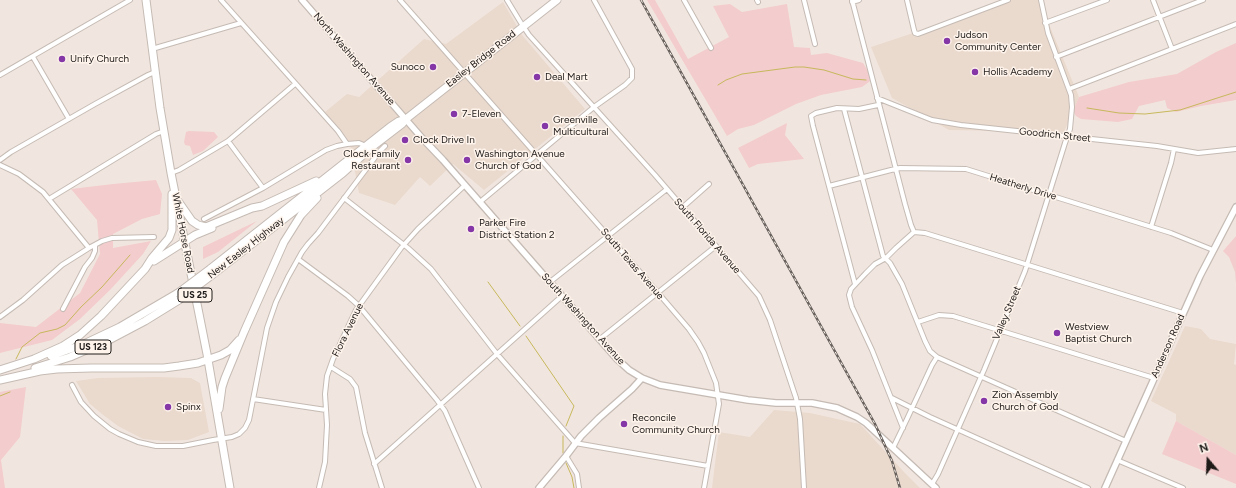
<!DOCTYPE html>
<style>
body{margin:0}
#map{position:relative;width:1236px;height:488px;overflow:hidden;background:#f1e6df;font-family:Figtree,sans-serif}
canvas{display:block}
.north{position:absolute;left:1188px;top:440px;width:40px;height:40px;-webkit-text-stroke:3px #fef4ec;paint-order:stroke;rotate:341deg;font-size:11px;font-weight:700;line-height:16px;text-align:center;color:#1e1a18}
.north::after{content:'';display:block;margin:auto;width:14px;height:18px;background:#1e1a18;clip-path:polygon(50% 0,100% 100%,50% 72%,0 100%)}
</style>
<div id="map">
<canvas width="1236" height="488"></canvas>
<div class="north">N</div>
</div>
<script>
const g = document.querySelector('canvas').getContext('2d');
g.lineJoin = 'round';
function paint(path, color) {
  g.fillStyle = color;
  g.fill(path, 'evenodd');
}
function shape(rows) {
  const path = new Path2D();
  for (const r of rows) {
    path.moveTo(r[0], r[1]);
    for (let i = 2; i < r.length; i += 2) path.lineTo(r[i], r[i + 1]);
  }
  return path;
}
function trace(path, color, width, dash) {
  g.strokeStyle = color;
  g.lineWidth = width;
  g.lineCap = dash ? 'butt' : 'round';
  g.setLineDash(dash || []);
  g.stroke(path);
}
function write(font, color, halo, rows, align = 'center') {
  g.font = font + ' Figtree,sans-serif';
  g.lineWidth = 3;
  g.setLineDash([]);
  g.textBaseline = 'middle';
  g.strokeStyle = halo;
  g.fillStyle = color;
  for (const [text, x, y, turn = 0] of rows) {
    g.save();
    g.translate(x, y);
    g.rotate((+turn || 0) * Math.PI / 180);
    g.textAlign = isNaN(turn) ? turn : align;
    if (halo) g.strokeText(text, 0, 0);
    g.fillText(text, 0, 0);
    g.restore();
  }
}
paint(shape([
 [1012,0,1039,0,1079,97,1064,132,949,130,892,98,871,47],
 [503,2,522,35,585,109,484,190,453,164,430,186,420,177,395,205,359,193,350,144,325,112,347,94,359,97,424,39,446,44],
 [1185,326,1201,329,1210,339,1236,344,1234,364,1236,365,1236,455,1176,421,1176,414,1151,401],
 [157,377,191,378,200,383,209,432,188,440,165,441,143,439,118,426,102,414,90,404,76,381,98,378],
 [774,410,810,413,860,424,904,472,920,488,712,488,719,432,750,437]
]), '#ead9cd');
paint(shape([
 [647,0,655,0,688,59,729,37,713,6,730,4,742,12,787,4,794,47,810,48,811,55,827,53,863,63,873,79,862,87,821,95,796,104,754,125,738,129,727,136],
 [1236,43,1236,100,1201,106,1176,112,1167,108,1165,100,1139,106,1132,119,1118,122,1081,119,1076,116,1073,111,1079,97,1129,82,1177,74,1216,52],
 [787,123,785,135,804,159,758,164,749,168,738,148],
 [189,131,214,132,218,137,203,151,193,155,190,146,185,145,184,142,186,132],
 [156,180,162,194,160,214,142,219,113,234,113,248,151,241,143,254,110,290,80,319,52,340,0,353,0,323,36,327,80,293,100,254,97,220,71,189,113,184],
 [257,221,218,252,203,259,203,247],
 [1236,236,1236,284,1235,272,1229,257,1223,251],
 [26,387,20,437,1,460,5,488,0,488,0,392],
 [1176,421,1236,455,1236,484,1162,454]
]), '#f3cccd');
trace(shape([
 [718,85,726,80,742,74,795,67,804,67,824,70,853,79,866,80],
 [1087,108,1119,113,1145,114,1180,110,1236,92],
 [488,282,520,326],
 [526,336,574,406,566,426],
 [16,359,22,347,40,333,57,329,65,325,81,307,102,287,130,255],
 [0,396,10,392],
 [563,453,563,436],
 [566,463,572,477,574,488]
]), '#c7b85c', 1);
const street = shape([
 [221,0,338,131,347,144],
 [400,0,647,280,689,329,698,342,704,353,716,383,719,404,704,488],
 [507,0,521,23,529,35,655,175,759,296,770,320,796,398,800,419,804,488],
 [684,0,711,48],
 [757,0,758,2],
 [804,0,815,44],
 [852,0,905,204,911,225,914,232],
 [907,0,914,30,915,33,918,34,1008,0],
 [1153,0,1172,49],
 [852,2,859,0],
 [1045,23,1107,0],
 [152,49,241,23],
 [33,57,69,119],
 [1056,57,1203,0],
 [0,75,130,0],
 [1069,89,1236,24],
 [877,98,932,120,961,125,1157,146,1198,153,1236,149],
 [844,109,883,256,890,263,902,284,925,341,930,351,937,357,1126,441],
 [228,141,263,188],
 [0,160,11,152,95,104,148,75,155,72],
 [0,165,19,174,43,192,89,248],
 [171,173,179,170,228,141,295,84],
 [829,186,891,170,900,168,966,169,1171,233,1213,250],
 [344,198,408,248,431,269,497,354,575,443,708,466],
 [49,199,156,134,164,131],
 [480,202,594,107,625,85,632,78,632,69,594,0],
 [683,207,709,184],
 [204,219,263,188,326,150,337,146,347,144,359,143,366,146],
 [1151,227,1171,163,1174,149],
 [914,232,925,233,1183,313],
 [298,259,348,296,359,306,437,400,445,411,479,488],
 [550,282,667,189],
 [855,284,813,126,811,116,816,113,837,108,859,109,878,105],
 [63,309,85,267,92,258,95,251,95,245],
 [0,317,23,300,62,265,89,248,102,241,112,238,154,237],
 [918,322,939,315,953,316,1154,378],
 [600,339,716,246],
 [331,367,350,379,356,387,365,433,382,488],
 [72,385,81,402,94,416,110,429,119,434,138,442,156,446,183,446,213,440,232,437,239,434,245,428,249,420,267,328,276,302,288,277,302,252,308,244,318,233,379,152,385,146],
 [892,398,930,417,1088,488],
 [253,399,326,410],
 [903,428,872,350,852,307,849,295,851,289,866,273,875,264,886,258,896,248,914,232],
 [893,448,907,419,932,365,937,357],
 [566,456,577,474,579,488],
 [1117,460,1183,488],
 [374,464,562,296],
 [932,484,938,474,984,370,1025,271,1065,143,1070,129,1072,107,1071,95,1048,33,1041,0],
 [319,488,325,462,327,425,325,394,327,376,333,359,356,310,401,248,418,229,465,185]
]);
const secondary = shape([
 [302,0,422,138,443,160,617,359,629,370,642,378,660,385,748,400,776,403,812,403,837,408,857,417,866,423,936,488],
 [539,488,566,456,581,436,599,418,632,389,642,378],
 [1105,488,1200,276,1236,207]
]);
const highway = shape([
 [146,0,160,108,171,173,207,354,230,488],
 [178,201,192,221,198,225,206,227,252,208,262,206,316,181],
 [154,261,195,235,212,228],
 [210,269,390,127,399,121,406,119],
 [212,275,343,173,372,147,402,124,406,119,557,0],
 [51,356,84,344,120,327,178,293],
 [35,368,70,357,109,340,145,321,179,300],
 [0,370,34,359,63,346,80,335,101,316,145,269,152,258,169,238,172,230,172,194],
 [0,380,40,371,57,369,91,368,164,368,179,366,198,363,221,355,230,350,239,340],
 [219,409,222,387,225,378,244,332,284,242,301,215,317,198]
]);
trace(street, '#c5bbb4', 6);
trace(secondary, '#c5bbb4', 8);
trace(highway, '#c5bbb4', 9);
trace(street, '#fff', 4);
trace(secondary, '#fff', 5.5);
trace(highway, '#fff', 7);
const rail = shape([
 [641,0,875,424,892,461,900,488]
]);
trace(rail, '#67605c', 2.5);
trace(rail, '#fef4ec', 1, [3]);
const highwayBridge = shape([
 [178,293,210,269],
 [179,300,212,275]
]);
trace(highwayBridge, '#c5bbb4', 9, []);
trace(highwayBridge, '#fff', 7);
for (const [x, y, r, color] of [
 [947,41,4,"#8537a7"],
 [62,59,4,"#8537a7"],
 [433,67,4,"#8537a7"],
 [975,72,4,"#8537a7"],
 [537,77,4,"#8537a7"],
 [454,114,4,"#8537a7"],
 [545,126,4,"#8537a7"],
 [405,140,4,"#8537a7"],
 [408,160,4,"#8537a7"],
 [467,160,4,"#8537a7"],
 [471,229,4,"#8537a7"],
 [1057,333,4,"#8537a7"],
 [984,401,4,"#8537a7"],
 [168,407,4,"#8537a7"],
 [624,424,4,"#8537a7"]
]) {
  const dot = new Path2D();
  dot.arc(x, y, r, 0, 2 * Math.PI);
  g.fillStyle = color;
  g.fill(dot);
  trace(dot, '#fef4ec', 1.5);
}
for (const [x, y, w] of [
 [195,295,34],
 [93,347,36]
]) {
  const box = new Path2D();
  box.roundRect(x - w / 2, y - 7, w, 14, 3);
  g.fillStyle = '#fef4ec';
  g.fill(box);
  trace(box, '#1e1a18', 1);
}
write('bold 9px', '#1e1a18', null, [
 ["US 25",195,295],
 ["US 123",93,347]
]);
write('10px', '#1e1a18', '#fef4ec', [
 ["Judson",955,35],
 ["Community Center",955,47],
 ["Unify Church",70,59],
 ["Sunoco",425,67,"right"],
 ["Hollis Academy",983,72],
 ["Deal Mart",545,77],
 ["7-Eleven",462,114],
 ["Greenville",553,120],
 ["Multicultural",553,132],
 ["Clock Drive In",413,140],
 ["Clock Family",400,154,"right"],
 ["Restaurant",400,166,"right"],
 ["Washington Avenue",475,154],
 ["Church of God",475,166],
 ["Parker Fire",479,223],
 ["District Station 2",479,235],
 ["Westview",1065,327],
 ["Baptist Church",1065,339],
 ["Zion Assembly",992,395],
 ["Church of God",992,407],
 ["Spinx",176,407],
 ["Reconcile",632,418],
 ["Community Church",632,430]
], 'left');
write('10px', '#1e1a18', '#fef4ec', [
 ["North Washington Avenue",354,59,49],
 ["Easley Bridge Road",481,59,-38],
 ["Goodrich Street",1055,135,6],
 ["Heatherly Drive",1023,187,17],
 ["White Horse Road",183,233,79],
 ["South Florida Avenue",707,236,49],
 ["New Easley Highway",246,248,-38],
 ["South Texas Avenue",632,264,49],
 ["Valley Street",1007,313,-67],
 ["South Washington Avenue",583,319,48],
 ["Flora Avenue",348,330,-64],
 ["Anderson Road",1168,346,-66]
]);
</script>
